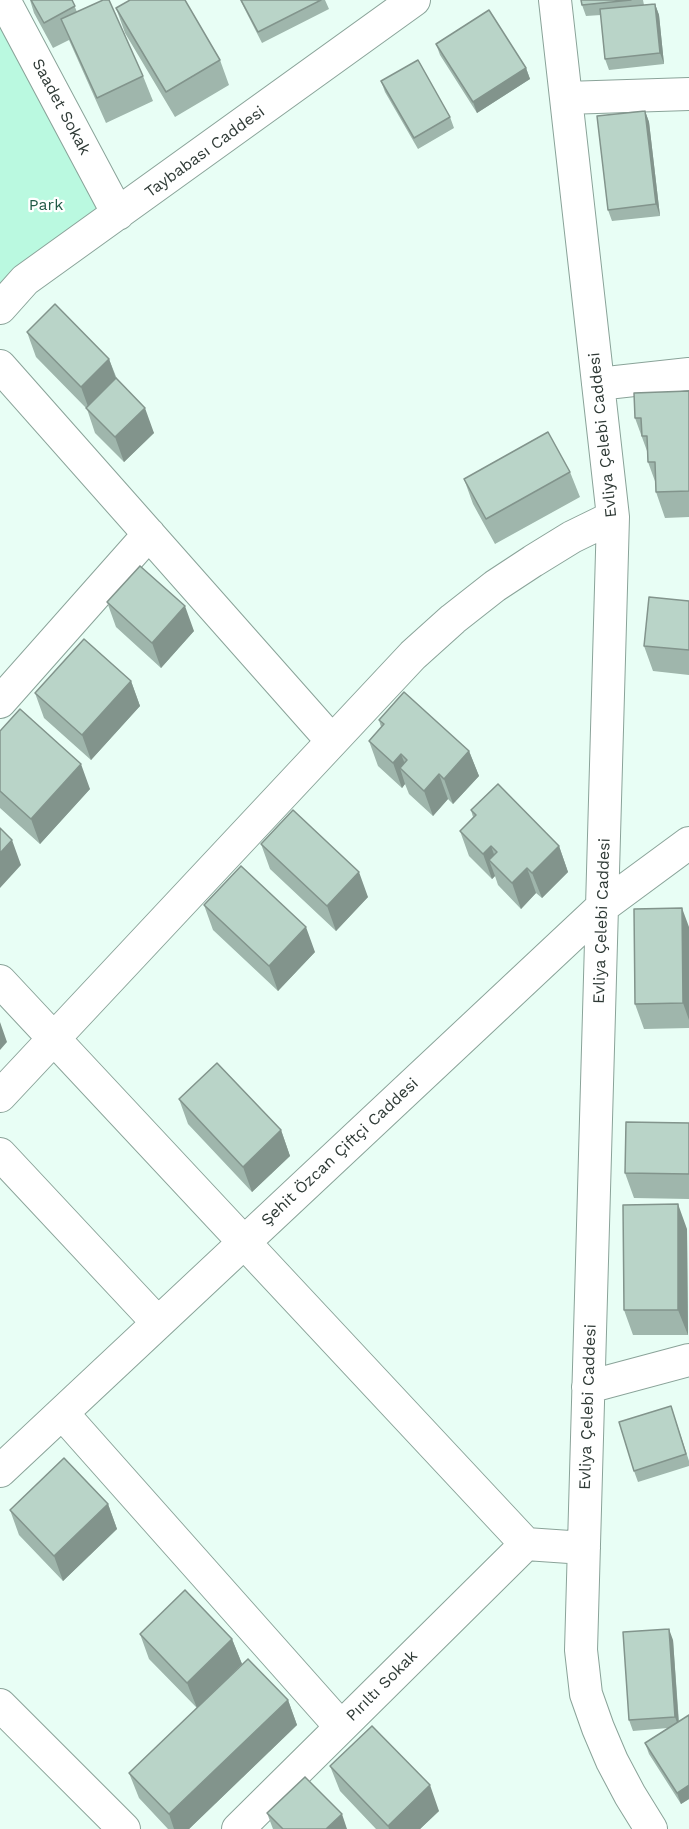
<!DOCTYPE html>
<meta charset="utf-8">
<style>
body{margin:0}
canvas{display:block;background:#e8fef5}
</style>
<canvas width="689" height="1829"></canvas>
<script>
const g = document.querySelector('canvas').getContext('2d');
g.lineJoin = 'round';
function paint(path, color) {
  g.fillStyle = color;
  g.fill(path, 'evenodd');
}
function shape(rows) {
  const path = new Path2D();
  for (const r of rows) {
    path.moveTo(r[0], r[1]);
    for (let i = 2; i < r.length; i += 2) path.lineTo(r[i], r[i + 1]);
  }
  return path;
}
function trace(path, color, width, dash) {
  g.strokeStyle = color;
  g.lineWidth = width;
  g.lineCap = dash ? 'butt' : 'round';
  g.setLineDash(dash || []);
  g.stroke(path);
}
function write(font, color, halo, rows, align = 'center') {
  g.font = font + ' "Work Sans",sans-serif';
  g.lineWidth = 4.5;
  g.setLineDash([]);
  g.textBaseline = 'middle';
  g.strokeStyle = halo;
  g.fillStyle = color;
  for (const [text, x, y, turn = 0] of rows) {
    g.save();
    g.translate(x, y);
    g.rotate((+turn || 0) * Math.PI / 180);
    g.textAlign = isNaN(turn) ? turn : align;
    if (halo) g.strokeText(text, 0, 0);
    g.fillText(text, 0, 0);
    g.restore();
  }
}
paint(shape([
 [0,11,105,218,0,303]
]), '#baf9e0');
const minor = shape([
 [4,0,118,214],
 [555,0,613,517,581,1650,586,1694,598,1728,612,1761,630,1795,651,1829],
 [566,98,689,94],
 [0,308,25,280,414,0],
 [0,366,332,741],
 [598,384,689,374],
 [0,702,149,534],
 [0,981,526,1544,584,1548],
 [0,1096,413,655,453,619,495,586,533,561,572,537,613,517],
 [0,1154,158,1323],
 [588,1387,689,1360],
 [62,1413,341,1727],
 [0,1471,602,907,689,843],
 [0,1705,124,1829],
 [238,1829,526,1544]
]);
trace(minor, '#8aa399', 34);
trace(minor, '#fff', 32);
paint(shape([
 [30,0,72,0,77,12,143,76,153,101,106,123,69,40,53,48,34,13],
 [240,0,325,0,329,9,262,43],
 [581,0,643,0,644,5,655,4,659,15,664,64,609,70,605,59,601,15,586,16,582,5],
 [116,8,220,60,229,85,175,117,125,33],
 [436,44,526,68,530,79,477,113,440,55],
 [381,81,450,117,454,128,418,149,385,92],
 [645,111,649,122,660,216,612,221,608,210],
 [27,332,109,359,117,379,154,433,124,462,95,433,87,409,36,357],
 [689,391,689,517,665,518,656,492,656,484,648,462,647,451,635,418],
 [570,472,580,497,495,544,473,504,464,479],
 [689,601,689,675,653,671,644,646],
 [107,602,194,631,161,668,116,627],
 [131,681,140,706,91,760,44,718,35,693],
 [379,720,469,751,479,776,453,804,448,799,433,816,409,794,405,784,402,788,378,766,369,741,381,727],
 [0,731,90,789,40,844,0,808],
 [471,810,559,846,568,872,542,898,536,893,521,909,498,885,495,876,492,879,469,856,460,831,473,817],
 [261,844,368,897,336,931,270,869],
 [204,905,315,952,278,991,213,930],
 [689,927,689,1028,644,1029,635,1004],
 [179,1099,281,1130,290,1156,252,1192,188,1124],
 [689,1123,689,1199,634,1198,625,1173],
 [687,1229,688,1335,633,1335,624,1310],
 [671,1406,689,1461,689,1466,638,1482,634,1471],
 [108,1504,117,1529,63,1581,19,1535,10,1510],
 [140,1634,232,1639,242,1664,197,1708,149,1659],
 [673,1640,679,1722,689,1715,689,1799,681,1804,649,1754,645,1743,668,1728,633,1731,629,1720],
 [288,1700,297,1725,189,1829,168,1829,139,1798,129,1773],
 [330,1766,439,1811,420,1829,376,1829,340,1791],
 [267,1813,347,1829,273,1829]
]), '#9fb6ac');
paint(shape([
 [655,4,659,15,664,64,660,53],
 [526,68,530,79,477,113,473,102],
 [645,111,649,122,660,216,656,204],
 [109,359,118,384,90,412,81,387],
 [145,408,154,433,124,462,115,437],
 [185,606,194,631,161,668,152,643],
 [131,681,140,706,91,760,82,735],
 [469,751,479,776,453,804,444,779],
 [401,754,410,777,400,768,405,784,402,788,393,763],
 [81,764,90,789,40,844,31,819],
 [439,774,448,799,433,816,424,791],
 [12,840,21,865,0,888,0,853],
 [491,846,500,871,489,860,495,876,492,879,483,854],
 [559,846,568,872,542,898,532,873],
 [527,868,536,893,521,909,512,883],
 [359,872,368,897,336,931,327,906],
 [682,908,689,927,689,1020,683,1003],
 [306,927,315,952,278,991,269,966],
 [0,1022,7,1042,0,1050],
 [281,1130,290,1156,252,1192,243,1167],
 [678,1204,687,1229,688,1335,678,1310],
 [108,1504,117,1529,63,1581,54,1556],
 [669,1629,673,1640,679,1728,675,1717],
 [232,1639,242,1664,197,1708,187,1683],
 [288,1700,297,1725,189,1829,174,1829,169,1814],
 [430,1785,439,1811,420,1829,389,1829,388,1826],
 [689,1785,689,1799,681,1804,677,1793],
 [342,1814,347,1829,326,1829]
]), '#82948c');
const building = shape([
 [31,0,72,0,75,6,44,23,31,0],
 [103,0,109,0,143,76,97,98,61,19,103,0],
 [130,0,185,0,220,60,166,92,116,8,130,0],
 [241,0,321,0,258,32,241,0],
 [581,0,631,0,582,5,581,0],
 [655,4,660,53,605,59,600,9,655,4],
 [489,10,526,68,473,102,436,44,489,10],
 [418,60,450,117,414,138,381,81,418,60],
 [645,111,656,204,608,210,597,116,645,111],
 [55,304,109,359,81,387,27,332,55,304],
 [116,378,145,408,115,437,86,408,116,378],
 [689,391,689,491,656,492,655,462,648,462,647,436,642,436,641,418,635,418,634,393,689,391],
 [548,432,570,472,486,519,464,479,548,432],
 [140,566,185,606,152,643,107,602,140,566],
 [649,597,689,601,689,650,644,646,649,597],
 [84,639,131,681,82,735,35,693,84,639],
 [404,692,469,751,444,779,439,774,424,791,400,768,407,760,401,754,393,763,369,741,384,724,379,720,404,692],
 [20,709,81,764,31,819,0,791,0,731,20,709],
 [498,784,559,846,532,873,527,868,512,883,489,860,497,852,491,846,483,854,460,831,476,815,471,810,498,784],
 [293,810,359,872,327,906,261,844,293,810],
 [0,828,12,840,0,853,0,828],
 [241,866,306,927,269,966,204,905,241,866],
 [682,908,683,1003,635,1004,634,909,682,908],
 [217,1063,281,1130,243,1167,179,1099,217,1063],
 [626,1122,689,1123,689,1174,625,1173,626,1122],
 [678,1204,678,1310,624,1310,623,1205,678,1204],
 [671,1406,686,1454,634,1471,619,1422,671,1406],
 [64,1458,108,1504,54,1556,10,1510,64,1458],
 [185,1590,232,1639,187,1683,140,1634,185,1590],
 [669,1629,675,1717,629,1720,623,1632,669,1629],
 [248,1659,288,1700,169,1814,129,1773,248,1659],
 [689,1715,689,1785,677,1793,645,1743,689,1715],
 [372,1726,430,1785,388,1826,330,1766,372,1726],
 [305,1777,342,1814,326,1829,283,1829,267,1813,305,1777]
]);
paint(building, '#b9d4c8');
trace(building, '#82948c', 1.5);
write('16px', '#2f3a36', '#fff', [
 ["Saadet Sokak",61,107,62],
 ["Taybabası Caddesi",205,152,-36],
 ["Evliya Çelebi Caddesi",603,435,-96],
 ["Evliya Çelebi Caddesi",602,921,-88],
 ["Şehit Özcan Çiftçi Caddesi",340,1152,-43],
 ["Evliya Çelebi Caddesi",588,1407,-88],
 ["Pırıltı Sokak",382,1686,-45]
]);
write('16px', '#235b48', '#fff', [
 ["Park",46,205]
]);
</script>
